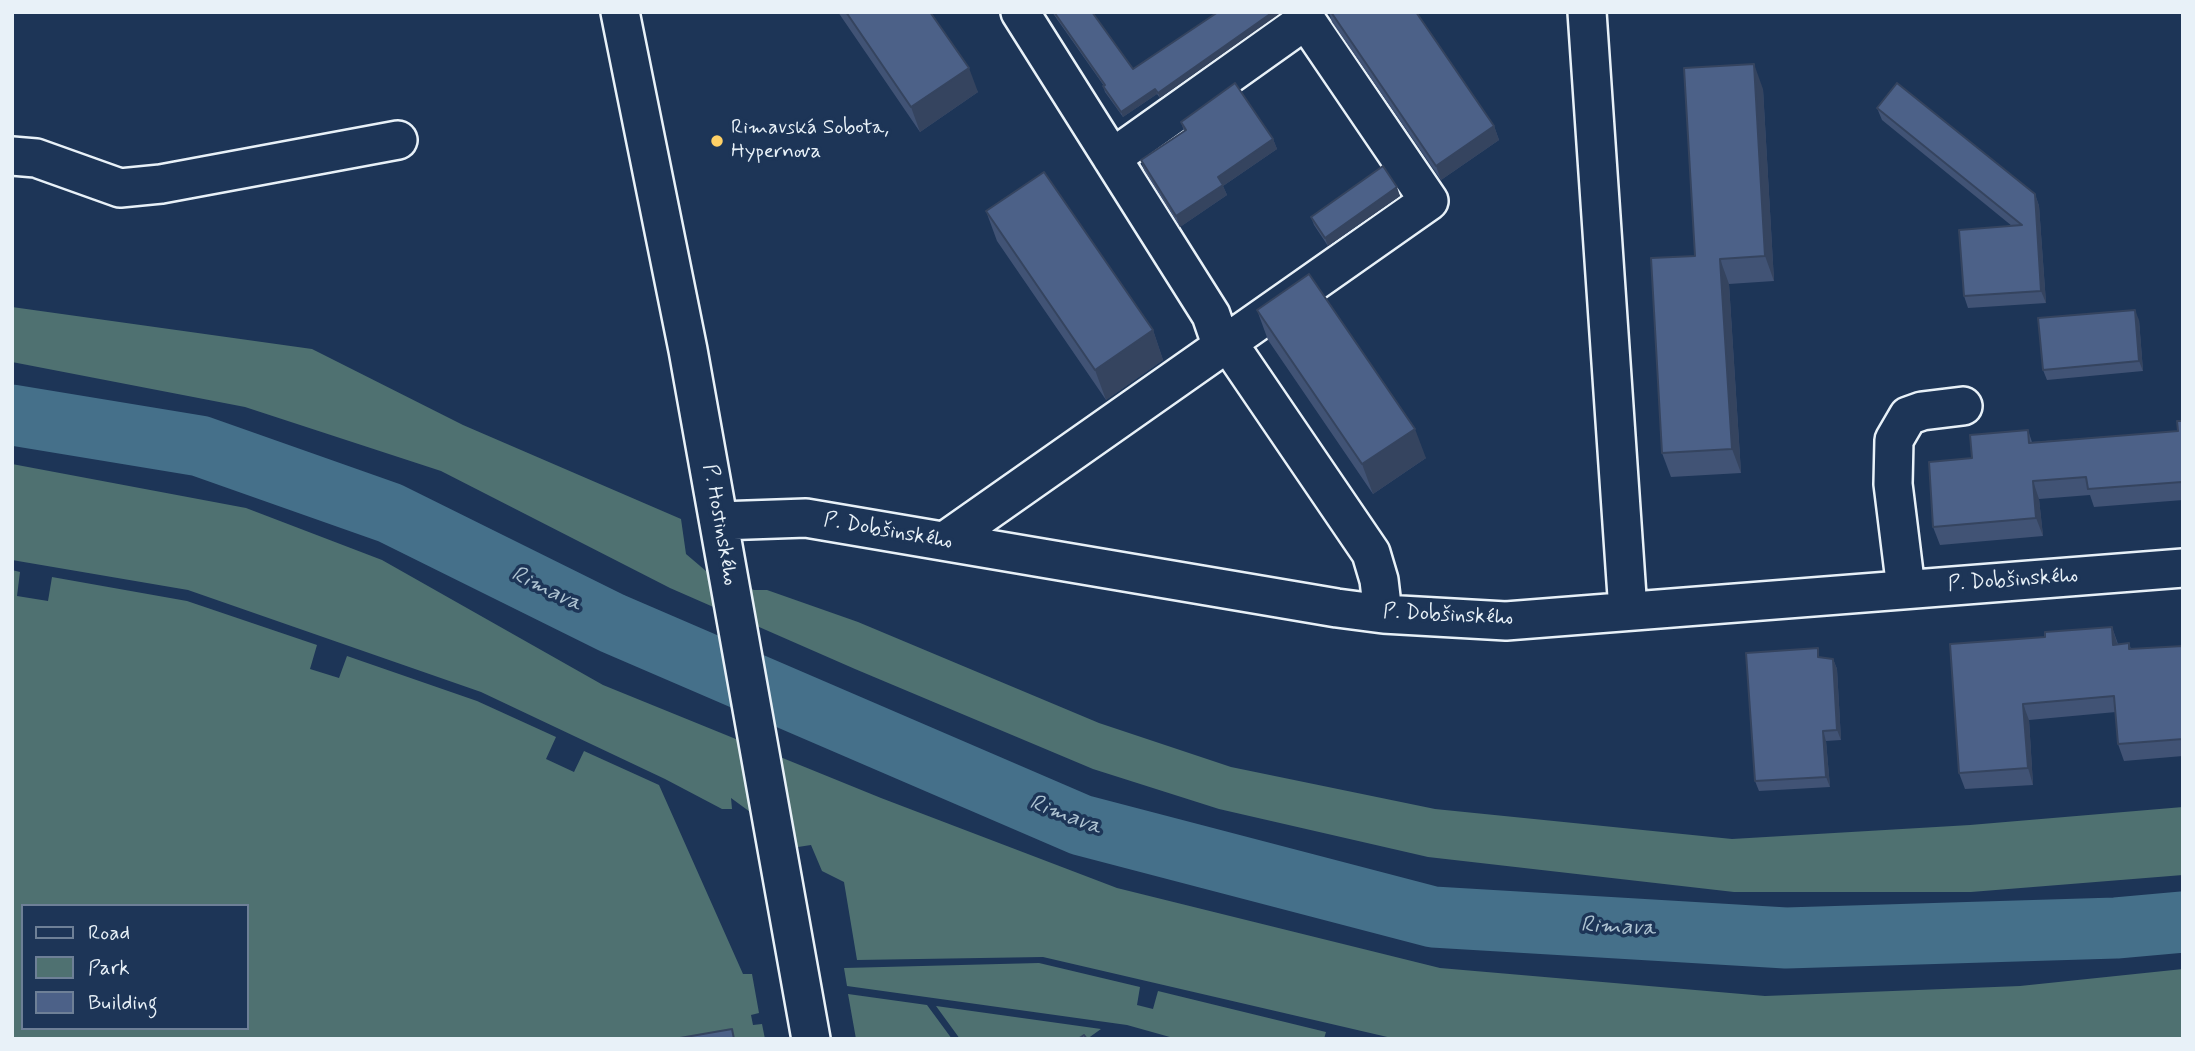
<!DOCTYPE html>
<meta charset="utf-8">
<style>
body{margin:0}
#map{position:relative;width:2195px;height:1051px;overflow:hidden;background:#1d3557;font-family:Mynerve,sans-serif}
canvas{display:block}
.frame{position:absolute;inset:0;border:14px solid #e8f1f8;pointer-events:none}
.legend{position:absolute;left:21px;top:904px;width:228px;height:126px;box-sizing:border-box;background:#1d3557;border:2px solid #6e8097;margin:0;padding:9px 12px;list-style:none;font-size:21px;color:#e8f1f8}
.legend li{display:flex;align-items:center;gap:14px;height:35px}
.legend b{width:35px;border:2px solid #6e8097}
</style>
<div id="map">
<canvas width="2195" height="1051"></canvas>
<div class="frame"></div>
<ul class="legend">
<li><b style="height:9px;background:#1d3557"></b>Road</li>
<li><b style="height:19px;background:#4f7171"></b>Park</li>
<li><b style="height:19px;background:#4c6188"></b>Building</li>
</ul>
</div>
<script>
const g = document.querySelector('canvas').getContext('2d');
g.lineJoin = 'round';
function paint(path, color) {
  g.fillStyle = color;
  g.fill(path, 'evenodd');
}
function shape(rows) {
  const path = new Path2D();
  for (const r of rows) {
    path.moveTo(r[0], r[1]);
    for (let i = 2; i < r.length; i += 2) path.lineTo(r[i], r[i + 1]);
  }
  return path;
}
function trace(path, color, width, dash) {
  g.strokeStyle = color;
  g.lineWidth = width;
  g.lineCap = dash ? 'butt' : 'round';
  g.setLineDash(dash || []);
  g.stroke(path);
}
function write(font, color, halo, rows, align = 'center') {
  g.font = font + ' Mynerve,sans-serif';
  g.lineWidth = 7;
  g.setLineDash([]);
  g.textBaseline = 'middle';
  g.strokeStyle = halo;
  g.fillStyle = color;
  for (const [text, x, y, turn = 0] of rows) {
    g.save();
    g.translate(x, y);
    g.rotate((+turn || 0) * Math.PI / 180);
    g.textAlign = isNaN(turn) ? turn : align;
    if (halo) g.strokeText(text, 0, 0);
    g.fillText(text, 0, 0);
    g.restore();
  }
}
paint(shape([
 [12,307,312,349,463,425,681,519,686,554,706,571,754,590,767,590,858,622,1099,723,1231,767,1435,809,1732,839,1970,825,2183,807,2183,875,1971,892,1734,892,1428,857,1219,809,1093,769,855,669,670,588,441,471,245,407,12,362],
 [12,464,246,508,382,560,603,685,881,798,1117,888,1440,968,1765,996,2020,986,2183,969,2183,1039,1396,1039,1043,957,857,960,844,882,822,871,811,845,798,847,731,798,732,809,722,809,665,779,481,692,188,590,12,560],
 [12,570,20,572,17,596,48,601,52,577,187,601,317,645,310,669,339,678,347,656,477,701,556,737,546,759,574,772,584,751,659,785,743,974,752,974,759,1013,751,1015,753,1025,762,1024,765,1039,12,1039],
 [23,906,247,906,247,1028,23,1028],
 [1039,963,1140,987,1137,1005,1153,1009,1158,991,1326,1032,1324,1039,1177,1039,1127,1025,847,986,844,968],
 [848,994,927,1005,952,1039,856,1039],
 [936,1006,1101,1029,1087,1039,960,1039]
]), '#4f7171');
trace(shape([
 [12,415,200,446,390,513,612,623,1081,825,1433,917,1786,938,2116,928,2183,922]
]), '#45708a', 61);
const minor = shape([
 [620,12,688,350,811,1039],
 [1020,12,1211,315,1222,347],
 [1587,12,1628,611],
 [12,156,36,158,120,188,161,184,398,140],
 [1239,359,1371,553,1379,580,1383,614],
 [719,521,806,518,1337,608,1383,614,1506,621,2183,568],
 [945,541,1429,201,1306,20,1112,158],
 [1906,589,1893,484,1894,440,1908,416,1922,411,1963,406]
]);
trace(minor, '#e8f1f8', 42);
trace(minor, '#1d3557', 37);
paint(shape([
 [838,12,930,12,978,92,920,132],
 [1052,12,1092,12,1133,69,1218,12,1160,98,1157,94,1123,117,1105,92,1103,86,1104,86],
 [1329,12,1416,12,1494,126,1499,140,1441,180,1332,22],
 [1763,89,1774,281,1729,284,1741,473,1671,477,1662,453],
 [1877,108,2035,194,2039,206,2046,303,1968,308,1964,296,2012,226,1882,120],
 [1181,122,1273,139,1277,149,1223,186,1227,195,1180,227,1144,170,1141,160,1184,131],
 [1400,196,1328,246,1314,225,1311,217],
 [986,211,1153,330,1163,360,1106,400,997,241],
 [1257,310,1426,458,1373,494,1268,340],
 [2139,320,2143,371,2047,380,2043,370],
 [2183,421,2183,500,2094,507,2090,495,2039,499,2043,536,1940,545,1933,527,1972,458,2028,430,2032,442,2178,431],
 [2112,627,2118,644,2129,643,2131,649,2183,646,2183,756,2124,761,2118,744,2116,712,2029,720,2033,785,1965,789,1959,773,2045,637],
 [1821,657,1833,659,1837,669,1841,740,1826,741,1830,787,1759,791,1755,781]
]), '#415375');
paint(shape([
 [1273,12,1282,12,1160,98,1158,93],
 [1754,64,1763,89,1774,281,1765,256],
 [969,68,978,92,920,132,911,107],
 [1155,89,1157,94,1123,117,1121,112],
 [1494,126,1499,140,1441,180,1436,166],
 [1273,139,1277,149,1223,186,1227,195,1180,227,1176,216,1218,177],
 [1397,187,1400,196,1328,246,1325,238],
 [2035,194,2039,206,2046,303,2041,291],
 [1720,259,1729,284,1741,473,1732,449],
 [2135,310,2139,320,2143,371,2139,361],
 [1153,330,1163,360,1106,400,1095,370],
 [1415,429,1426,458,1373,494,1362,464],
 [2033,481,2039,499,2043,536,2036,518],
 [2112,627,2117,643,2119,661,2113,645],
 [1833,659,1837,669,1841,740,1837,730],
 [2023,704,2029,720,2033,785,2028,768],
 [1823,731,1826,741,1830,787,1826,777]
]), '#35445f');
const building = shape([
 [846,12,930,12,969,68,911,107,846,12],
 [1054,12,1092,12,1133,69,1218,12,1273,12,1158,93,1155,89,1121,112,1103,86,1105,85,1054,12],
 [1331,12,1416,12,1494,126,1436,166,1331,12],
 [1754,64,1765,256,1720,259,1732,449,1662,453,1651,258,1695,256,1684,68,1754,64],
 [1235,83,1273,139,1218,177,1223,185,1176,216,1141,160,1186,130,1181,122,1235,83],
 [1897,83,2035,194,2041,291,1964,296,1959,230,2022,225,1877,108,1897,83],
 [1383,166,1397,187,1325,238,1311,217,1383,166],
 [1044,172,1153,330,1095,370,986,211,1044,172],
 [1309,274,1415,429,1362,464,1257,310,1309,274],
 [2135,310,2139,361,2043,370,2038,318,2135,310],
 [2177,421,2183,421,2183,486,2182,482,2088,489,2086,477,2033,481,2036,518,1933,527,1929,462,1972,458,1970,435,2028,430,2029,443,2178,431,2177,421],
 [2112,627,2113,645,2129,643,2129,649,2183,646,2183,739,2118,744,2114,696,2023,704,2028,768,1959,773,1950,644,2045,637,2045,632,2112,627],
 [1818,648,1818,657,1833,659,1837,730,1823,731,1826,777,1755,781,1746,653,1818,648],
 [732,1029,734,1039,674,1039,732,1029],
 [1084,1035,1087,1039,1078,1039,1084,1035]
]);
paint(building, '#4c6188');
trace(building, '#35445f', 2);
for (const [x, y, r, color] of [
 [717,141,7,"#ffd166"]
]) {
  const dot = new Path2D();
  dot.arc(x, y, r, 0, 2 * Math.PI);
  g.fillStyle = color;
  g.fill(dot);
  trace(dot, '#1d3557', 2.5);
}
write('21px', '#e8f1f8', '#1d3557', [
 ["Rimavská Sobota,",731,129],
 ["Hypernova",731,153]
], 'left');
write('21px', '#e8f1f8', '#1d3557', [
 ["P. Hostinského",719,525,80],
 ["P. Dobšinského",888,532,10],
 ["P. Dobšinského",2013,581,-4],
 ["P. Dobšinského",1448,616,3]
]);
write('italic 23px', '#afc4d2', '#1d3557', [
 ["Rimava",546,590,26],
 ["Rimava",1065,816,21],
 ["Rimava",1618,928,3]
]);
</script>
